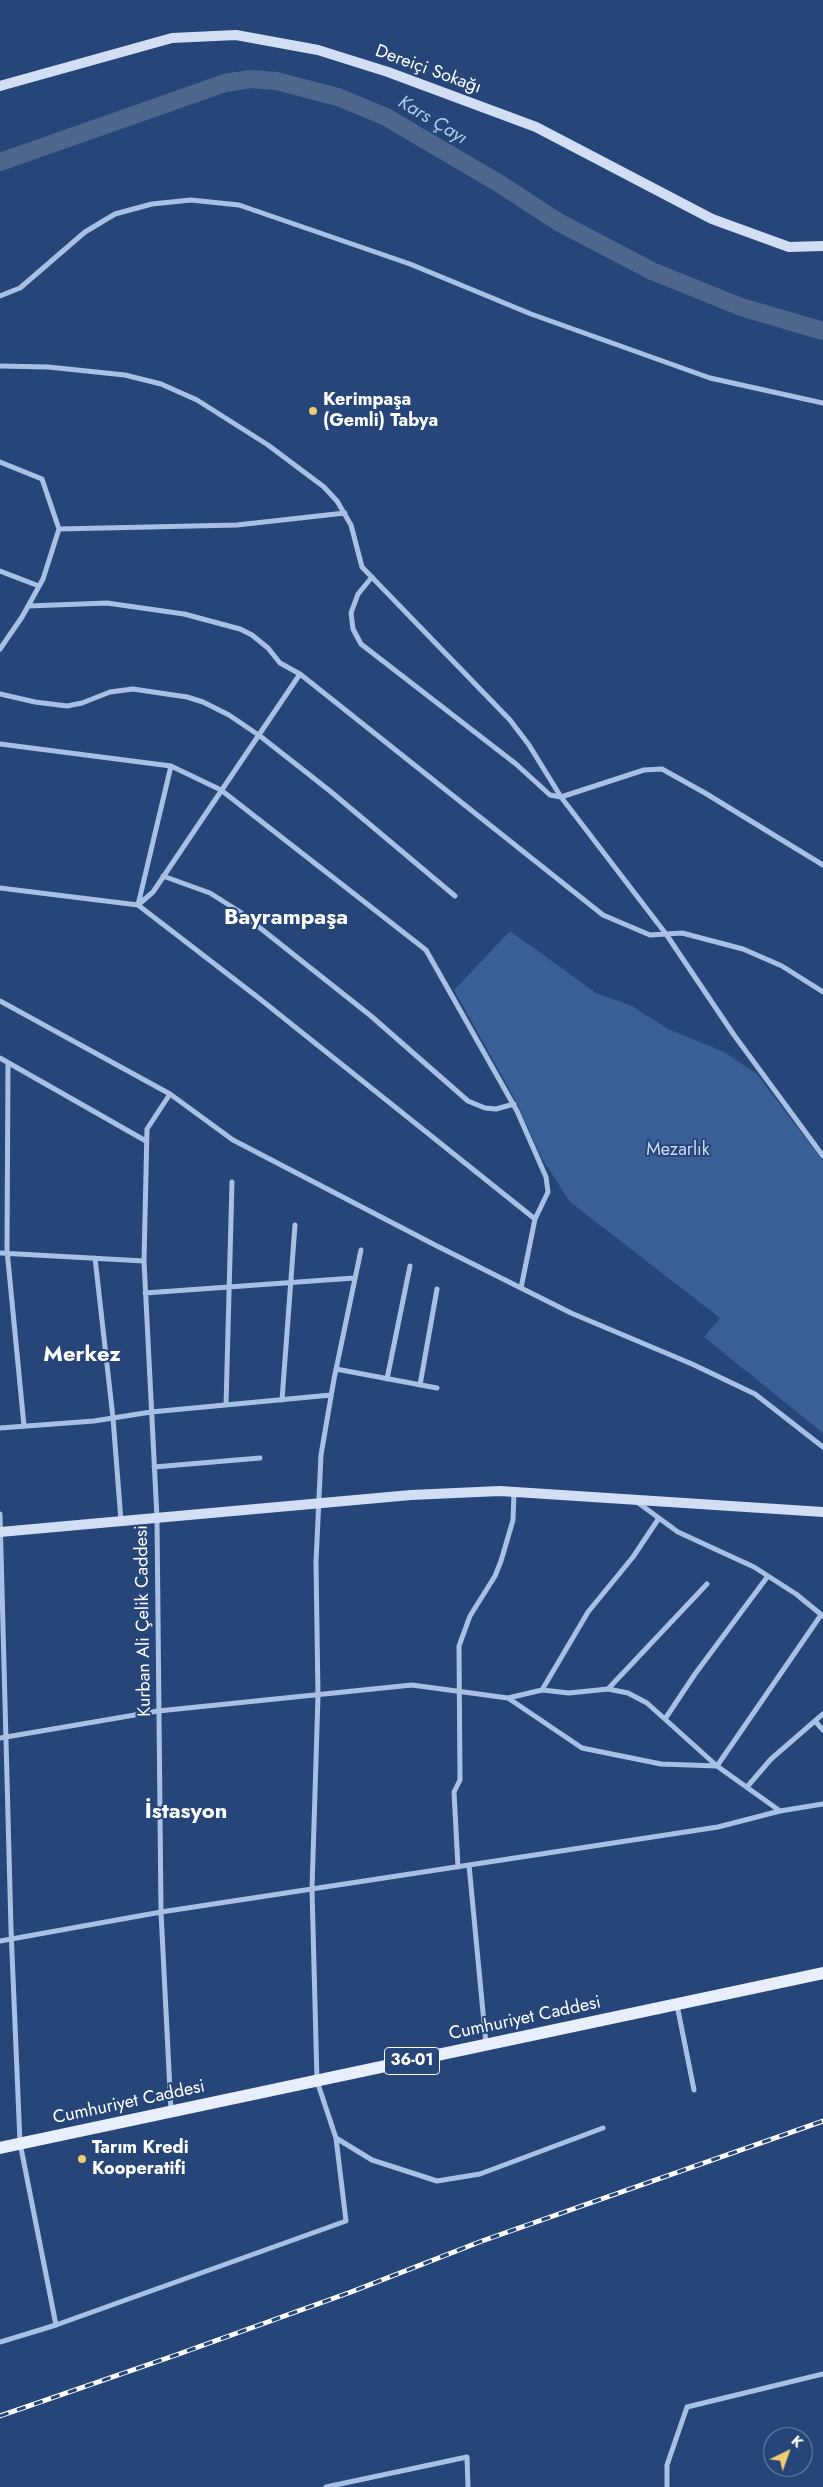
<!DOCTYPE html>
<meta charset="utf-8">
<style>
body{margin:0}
#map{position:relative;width:823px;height:2487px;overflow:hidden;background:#264679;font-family:Jost,sans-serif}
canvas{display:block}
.north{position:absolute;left:763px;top:2427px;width:50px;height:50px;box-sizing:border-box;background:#264679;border:1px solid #7d90af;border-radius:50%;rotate:42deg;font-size:14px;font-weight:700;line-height:20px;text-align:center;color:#fff}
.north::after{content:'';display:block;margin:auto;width:18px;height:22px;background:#ecce6d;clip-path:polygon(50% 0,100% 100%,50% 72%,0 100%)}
</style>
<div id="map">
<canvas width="823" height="2487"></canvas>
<div class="north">K</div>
</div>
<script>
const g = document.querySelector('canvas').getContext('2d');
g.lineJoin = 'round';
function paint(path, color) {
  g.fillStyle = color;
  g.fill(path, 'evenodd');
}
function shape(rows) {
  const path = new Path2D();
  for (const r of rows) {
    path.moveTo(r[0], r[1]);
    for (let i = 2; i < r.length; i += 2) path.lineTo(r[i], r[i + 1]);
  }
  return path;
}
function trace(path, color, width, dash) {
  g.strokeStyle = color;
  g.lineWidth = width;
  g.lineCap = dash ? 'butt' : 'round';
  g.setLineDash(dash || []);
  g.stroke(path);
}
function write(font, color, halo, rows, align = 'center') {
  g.font = font + ' Jost,sans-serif';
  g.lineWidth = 4;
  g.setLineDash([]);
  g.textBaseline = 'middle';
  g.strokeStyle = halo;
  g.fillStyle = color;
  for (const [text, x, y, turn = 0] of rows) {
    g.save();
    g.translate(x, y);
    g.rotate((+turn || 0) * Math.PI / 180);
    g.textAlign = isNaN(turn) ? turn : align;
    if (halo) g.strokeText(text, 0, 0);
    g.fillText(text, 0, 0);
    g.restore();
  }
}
paint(shape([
 [510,931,596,993,632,1006,668,1029,724,1052,757,1074,823,1161,823,1433,704,1337,720,1318,570,1202,541,1157,517,1103,454,990]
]), '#395f96');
trace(shape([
 [0,162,225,83,250,79,276,81,338,97,386,117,500,184,560,223,652,271,741,307,823,331]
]), '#4e668c', 18);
trace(shape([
 [0,296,20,288,85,232,115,214,152,204,191,200,239,205,410,264,531,314,710,378,823,403],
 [0,366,48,367,125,375,161,384,197,400,268,445,324,487,337,501,351,525,362,567,510,720,529,745,561,797,666,934,734,1035,823,1156],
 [0,462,42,479,59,529,43,579,22,617,0,649],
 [59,529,237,525,345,513],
 [0,571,39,586],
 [372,577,358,594,351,613,353,629,361,644,516,764,550,795,561,797,644,770,662,769,705,793,823,865],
 [28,606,107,603,184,614,240,629,252,635,268,648,280,663,300,674,603,915,650,935,682,933,743,949,782,966,823,992],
 [0,694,35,702,67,706,82,703,110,692,133,689,187,697,203,702,229,715,260,736,330,791,455,896],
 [0,744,171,766,221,790,426,950,517,1111,546,1177,548,1192,535,1219,521,1288],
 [163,876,210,893,240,912,371,1016,468,1101,485,1108,496,1109,514,1104],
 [0,888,138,905,260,999,535,1219],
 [138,905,153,892,300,674],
 [138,905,171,766],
 [0,1001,170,1094,233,1140,435,1245,571,1313,692,1364,755,1394,823,1447],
 [0,1058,146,1141],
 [8,1063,7,1250,24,1426],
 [170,1094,147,1129,144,1261,157,1518,161,1912,171,2111],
 [0,1253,144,1261],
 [95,1258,113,1418,121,1521],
 [145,1293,354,1278],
 [336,1369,437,1388],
 [387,1379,410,1266],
 [420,1385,437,1289],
 [282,1400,295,1225],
 [226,1405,232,1182],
 [0,1428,94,1421,151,1412,331,1395],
 [154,1467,260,1458],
 [637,1502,678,1532,754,1567,796,1594,823,1616],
 [0,1514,11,1929,20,2143,56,2325],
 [608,1689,707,1584],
 [542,1690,588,1612,633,1557,659,1518],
 [508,1698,542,1690,569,1693,608,1689,628,1693,647,1703,717,1766,821,1615],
 [665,1719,695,1674,768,1576],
 [815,1721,823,1730],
 [0,1738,158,1711,412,1685,508,1698,582,1748,661,1764,717,1766,780,1811],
 [747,1787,771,1759,823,1714],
 [469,1865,486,2044],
 [458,1867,454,1792,460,1780,459,1646,470,1616,495,1576,501,1561,513,1520,514,1492],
 [0,1941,161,1912,718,1827,780,1811,823,1804],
 [677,2005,694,2090],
 [336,2138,372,2160,437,2181,480,2174,603,2128],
 [0,2342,56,2325,346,2221,336,2138,317,2081,312,1889,318,1696,316,1562,321,1455,334,1379,361,1250],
 [326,2487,467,2457,468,2487],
 [667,2487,667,2465,687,2407,823,2374]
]), '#a8c0e3', 5);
trace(shape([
 [0,86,172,38,236,35,318,50,388,72,536,127,712,219,789,247,823,246],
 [0,1532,411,1495,500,1491,823,1512]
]), '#d1def4', 10);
trace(shape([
 [0,2148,823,1973]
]), '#e8eefc', 12);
const rail = shape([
 [0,2416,176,2355,351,2292,482,2241,823,2121]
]);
trace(rail, '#fff', 5);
trace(rail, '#264679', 3, [9]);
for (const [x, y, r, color] of [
 [313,411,5,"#ecce6d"],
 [82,2159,5,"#ecce6d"]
]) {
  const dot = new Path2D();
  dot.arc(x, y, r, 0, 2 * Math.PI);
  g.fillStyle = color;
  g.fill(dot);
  trace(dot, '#264679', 2);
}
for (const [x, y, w] of [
 [412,2061,55]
]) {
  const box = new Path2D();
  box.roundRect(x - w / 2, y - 13.5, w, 27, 4);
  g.fillStyle = '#264679';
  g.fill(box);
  trace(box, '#fff', 1);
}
write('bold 16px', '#fff', null, [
 ["36-01",412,2061]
]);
write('18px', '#fff', '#264679', [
 ["Dereiçi Sokağı",428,70,20],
 ["Kurban Ali Çelik Caddesi",144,1621,-91],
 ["Cumhuriyet Caddesi",525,2019,-12],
 ["Cumhuriyet Caddesi",129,2103,-12]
]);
write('bold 18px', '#fff', '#264679', [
 ["Kerimpaşa",323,401],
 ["(Gemli) Tabya",323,422],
 ["Tarım Kredi",92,2149],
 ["Kooperatifi",92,2170]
], 'left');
write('18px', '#cbdbf3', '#264679', [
 ["Mezarlık",678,1151]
]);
write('italic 19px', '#b3caeb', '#264679', [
 ["Kars Çayı",432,121,31]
]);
write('bold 22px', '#fff', '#264679', [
 ["Bayrampaşa",286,919],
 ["Merkez",82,1356],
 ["İstasyon",186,1813]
]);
</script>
